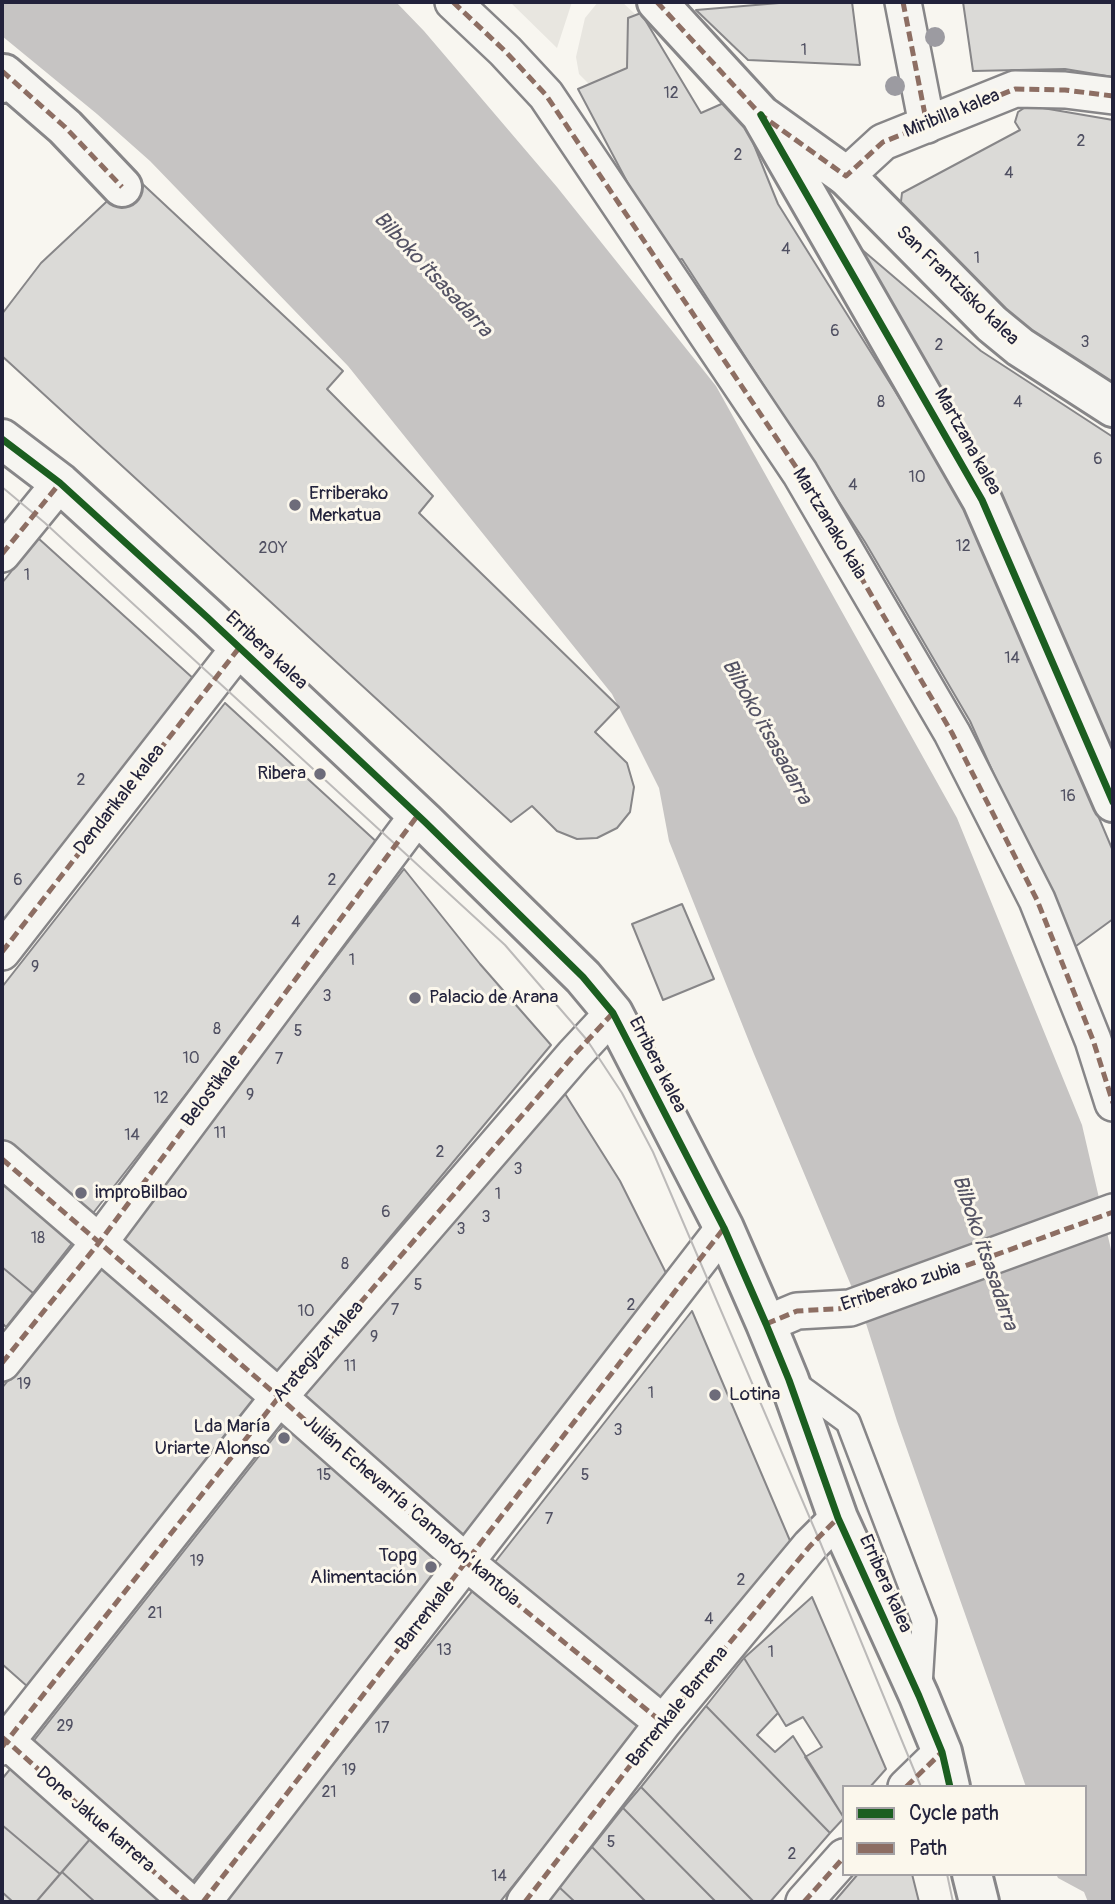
<!DOCTYPE html>
<meta charset="utf-8">
<style>
body{margin:0}
#map{position:relative;width:1115px;height:1904px;overflow:hidden;background:#f8f6f0;font-family:Pangolin,sans-serif}
canvas{display:block}
.frame{position:absolute;inset:0;border:4px solid #22223b;pointer-events:none}
.legend{position:absolute;left:842px;top:1785px;width:245px;height:91px;box-sizing:border-box;background:#fbf7ec;border:2px solid #a4a2a5;margin:0;padding:9px 12px;list-style:none;font-size:21px;color:#22223b}
.legend li{display:flex;align-items:center;gap:14px;height:35px}
.legend b{width:35px;border:2px solid #a4a2a5}
</style>
<div id="map">
<canvas width="1115" height="1904"></canvas>
<div class="frame"></div>
<ul class="legend">
<li><b style="height:9px;background:#1b5e20"></b>Cycle path</li>
<li><b style="height:9px;background:#8d6e63"></b>Path</li>
</ul>
</div>
<script>
const g = document.querySelector('canvas').getContext('2d');
g.lineJoin = 'round';
function paint(path, color) {
  g.fillStyle = color;
  g.fill(path, 'evenodd');
}
function shape(rows) {
  const path = new Path2D();
  for (const r of rows) {
    path.moveTo(r[0], r[1]);
    for (let i = 2; i < r.length; i += 2) path.lineTo(r[i], r[i + 1]);
  }
  return path;
}
function trace(path, color, width, dash) {
  g.strokeStyle = color;
  g.lineWidth = width;
  g.lineCap = dash ? 'butt' : 'round';
  g.setLineDash(dash || []);
  g.stroke(path);
}
function write(font, color, halo, rows, align = 'center') {
  g.font = font + ' Pangolin,sans-serif';
  g.lineWidth = 6;
  g.setLineDash([]);
  g.textBaseline = 'middle';
  g.strokeStyle = halo;
  g.fillStyle = color;
  for (const [text, x, y, turn = 0] of rows) {
    g.save();
    g.translate(x, y);
    g.rotate((+turn || 0) * Math.PI / 180);
    g.textAlign = isNaN(turn) ? turn : align;
    if (halo) g.strokeText(text, 0, 0);
    g.fillText(text, 0, 0);
    g.restore();
  }
}
paint(shape([
 [510,2,572,2,557,48],
 [598,2,622,2,635,14,628,18,627,68,589,84,579,74,576,57,585,18]
]), '#e8e6e0');
paint(shape([
 [2,2,396,2,424,31,557,187,716,386,957,818,1082,1125,1113,1258,1113,1902,1088,1902,1084,1892,1058,1878,1056,1874,1085,1874,1085,1787,1026,1787,897,1421,863,1314,754,1054,669,841,659,788,612,694,348,366,150,161,97,114,2,36]
]), '#c6c4c3');
const building = shape([
 [791,2,852,2,860,65,748,60,696,10,791,2],
 [963,2,1113,2,1113,77,1065,69,973,71,963,2],
 [641,13,701,113,735,98,778,204,967,506,1113,851,1113,919,1072,949,970,721,865,542,682,259,670,263,578,89,627,68,628,18,641,13],
 [1037,107,1113,120,1113,386,1017,326,899,218,902,193,1020,130,1015,122,1018,112,1024,108,1037,107],
 [134,176,343,371,327,389,433,496,419,513,619,707,595,732,627,763,634,787,630,812,617,828,597,838,577,839,557,831,532,806,511,822,2,356,2,314,41,263,134,176],
 [860,248,981,351,1113,437,1113,775,856,254,860,248],
 [38,538,195,680,2,927,2,583,38,538],
 [225,703,380,845,87,1221,2,1149,2,987,225,703],
 [404,869,480,964,551,1045,270,1381,115,1246,404,869],
 [682,904,714,979,663,1000,632,924,682,904],
 [562,1089,620,1181,669,1279,459,1546,296,1406,562,1089],
 [6,1178,77,1237,33,1293,2,1267,2,1184,6,1178],
 [103,1261,259,1396,28,1687,2,1664,2,1388,103,1261],
 [2,1267,33,1293,6,1327,2,1323,2,1267],
 [692,1311,791,1543,658,1705,488,1571,692,1311],
 [286,1422,449,1561,188,1887,28,1748,286,1422],
 [478,1584,647,1719,500,1902,222,1902,478,1584],
 [812,1597,886,1769,870,1787,844,1787,844,1818,805,1757,822,1747,803,1717,786,1726,744,1658,812,1597],
 [744,1658,778,1713,757,1735,775,1752,793,1736,844,1818,830,1833,706,1706,744,1658],
 [706,1706,830,1833,770,1902,754,1902,641,1787,706,1706],
 [15,1763,97,1831,60,1874,2,1825,2,1779,15,1763],
 [641,1787,754,1902,716,1902,623,1808,641,1787],
 [623,1808,716,1902,646,1902,592,1847,623,1808],
 [2,1825,60,1874,36,1902,13,1902,2,1892,2,1825],
 [97,1831,175,1902,95,1902,62,1872,97,1831],
 [592,1847,646,1902,575,1902,559,1887,592,1847],
 [62,1872,95,1902,36,1902,62,1872],
 [858,1874,912,1874,919,1902,834,1902,858,1874],
 [559,1887,575,1902,548,1902,559,1887],
 [2,1892,13,1902,2,1902,2,1892]
]);
paint(building, '#dbdad7');
trace(building, '#878688', 2);
const service = shape([
 [792,1381,848,1422,924,1621,920,1686]
]);
const pedestrian = shape([
 [453,2,505,51,546,95,800,473,952,733,1037,900,1093,1040,1113,1103],
 [903,2,927,125],
 [846,176,883,142,1015,89,1065,90,1113,96],
 [2,554,60,483],
 [2,952,239,648],
 [2,1159,279,1397,467,1563,663,1723],
 [766,1324,797,1311,850,1308,1113,1212],
 [2,1363,98,1244,418,815],
 [2,1737,188,1902],
 [2,1747,279,1397,574,1055,613,1013],
 [906,1787,942,1752],
 [203,1902,724,1228],
 [525,1902,663,1723,810,1546,838,1518],
 [804,1902,844,1857]
]);
const minor = shape([
 [657,2,761,115,846,176],
 [2,83,4,74,65,127,122,187],
 [761,115,982,500,1113,802]
]);
const tertiary = shape([
 [846,176,992,324,1020,347,1113,407],
 [2,439,60,483,208,618,425,822,583,977,613,1013,724,1228,766,1324,789,1380,838,1518,919,1696,942,1752,950,1787],
 [972,1874,979,1902]
]);
trace(service, '#878688', 28);
trace(pedestrian, '#878688', 40);
trace(minor, '#878688', 44);
trace(tertiary, '#878688', 44);
trace(service, '#f6f5f1', 23);
trace(pedestrian, '#f6f5f1', 35);
trace(minor, '#f6f5f1', 38);
trace(tertiary, '#f6f5f1', 38);
trace(shape([
 [2,487,45,523,505,945,587,1040,622,1093,653,1152,818,1537,921,1787],
 [947,1874,953,1902]
]), '#bcbab9', 2);
trace(shape([
 [453,2,505,51,546,95,800,473,952,733,1037,900,1093,1040,1113,1103],
 [657,2,761,115,846,176,883,142,1015,89,1065,90,1113,96],
 [903,2,927,125],
 [2,71,65,127,122,187],
 [2,554,60,483],
 [2,952,239,648],
 [2,1159,279,1397,467,1563,663,1723],
 [766,1324,797,1311,850,1308,1113,1212],
 [2,1363,98,1244,418,815],
 [2,1737,188,1902],
 [2,1747,279,1397,574,1055,613,1013],
 [906,1787,942,1752],
 [203,1902,724,1228],
 [525,1902,663,1723,810,1546,838,1518],
 [804,1902,844,1857]
]), '#8d6e63', 5, [10, 5]);
trace(shape([
 [761,115,982,500,1113,802],
 [2,439,60,483,208,618,425,822,583,977,613,1013,724,1228,766,1324,789,1380,838,1518,919,1696,942,1752,950,1787]
]), '#1b5e20', 7);
g.fillStyle = '#9c9ba1';
for (const [x, y] of [
 [935,37],
 [895,86]
]) {
  g.beginPath();
  g.arc(x, y, 10, 0, 2 * Math.PI);
  g.fill();
}
for (const [x, y, r, color] of [
 [295,505,7,"#6d6c7a"],
 [320,774,7,"#6d6c7a"],
 [415,998,7,"#6d6c7a"],
 [81,1193,7,"#6d6c7a"],
 [715,1395,7,"#6d6c7a"],
 [284,1438,7,"#6d6c7a"],
 [431,1567,7,"#6d6c7a"]
]) {
  const dot = new Path2D();
  dot.arc(x, y, r, 0, 2 * Math.PI);
  g.fillStyle = color;
  g.fill(dot);
  trace(dot, '#fbf7ec', 2.5);
}
write('16px', '#505062', null, [
 ["1",804,51],
 ["12",671,94],
 ["2",1081,142],
 ["2",738,156],
 ["4",1009,174],
 ["4",786,250],
 ["1",977,259],
 ["6",835,332],
 ["3",1085,343],
 ["2",939,346],
 ["8",881,403],
 ["4",1018,403],
 ["6",1098,460],
 ["10",917,478],
 ["4",853,486],
 ["12",963,547],
 ["20Y",273,549],
 ["1",27,576],
 ["14",1012,659],
 ["2",81,781],
 ["16",1068,797],
 ["6",18,881],
 ["2",332,881],
 ["4",296,923],
 ["1",352,961],
 ["9",35,968],
 ["3",327,997],
 ["8",217,1030],
 ["5",298,1032],
 ["10",191,1059],
 ["7",279,1060],
 ["9",250,1096],
 ["12",161,1099],
 ["11",220,1134],
 ["14",132,1136],
 ["2",440,1153],
 ["3",518,1170],
 ["1",498,1195],
 ["6",386,1213],
 ["3",486,1218],
 ["3",461,1230],
 ["18",38,1239],
 ["8",345,1265],
 ["5",418,1286],
 ["2",631,1306],
 ["7",395,1311],
 ["10",306,1312],
 ["9",374,1338],
 ["11",350,1367],
 ["19",24,1385],
 ["1",651,1394],
 ["3",618,1431],
 ["15",324,1476],
 ["5",585,1476],
 ["7",549,1520],
 ["19",197,1562],
 ["2",741,1581],
 ["21",155,1614],
 ["4",709,1620],
 ["13",444,1651],
 ["1",771,1653],
 ["29",65,1727],
 ["17",382,1729],
 ["19",349,1771],
 ["21",329,1793],
 ["5",611,1843],
 ["2",792,1855],
 ["14",499,1877]
]);
write('19px', '#22223b', '#fbf7ec', [
 ["Miribilla kalea",952,114,-22],
 ["San Frantzisko kalea",957,286,44],
 ["Martzana kalea",967,442,61],
 ["Martzanako kaia",829,524,59],
 ["Erribera kalea",266,651,43],
 ["Dendarikale kalea",120,800,-52],
 ["Erribera kalea",657,1065,63],
 ["Belostikale",212,1091,-53],
 ["Erriberako zubia",901,1287,-18],
 ["Arategizar kalea",319,1352,-49],
 ["Julián Echevarría 'Camarón' kantoia",411,1511,41],
 ["Erribera kalea",885,1584,66],
 ["Barrenkale",426,1616,-52],
 ["Barrenkale Barrena",678,1707,-51],
 ["Done Jakue karrera",95,1820,41]
]);
write('19px', '#22223b', '#fbf7ec', [
 ["Erriberako",309,494],
 ["Merkatua",309,516],
 ["Ribera",306,774,"right"],
 ["Palacio de Arana",429,998],
 ["improBilbao",95,1193],
 ["Lotina",729,1395],
 ["Lda María",270,1427,"right"],
 ["Uriarte Alonso",270,1449,"right"],
 ["Topg",417,1556,"right"],
 ["Alimentación",417,1578,"right"]
], 'left');
write('italic 21px', '#545364', '#fbf7ec', [
 ["Bilboko itsasadarra",432,275,47],
 ["Bilboko itsasadarra",766,732,61],
 ["Bilboko itsasadarra",984,1253,71]
]);
</script>
